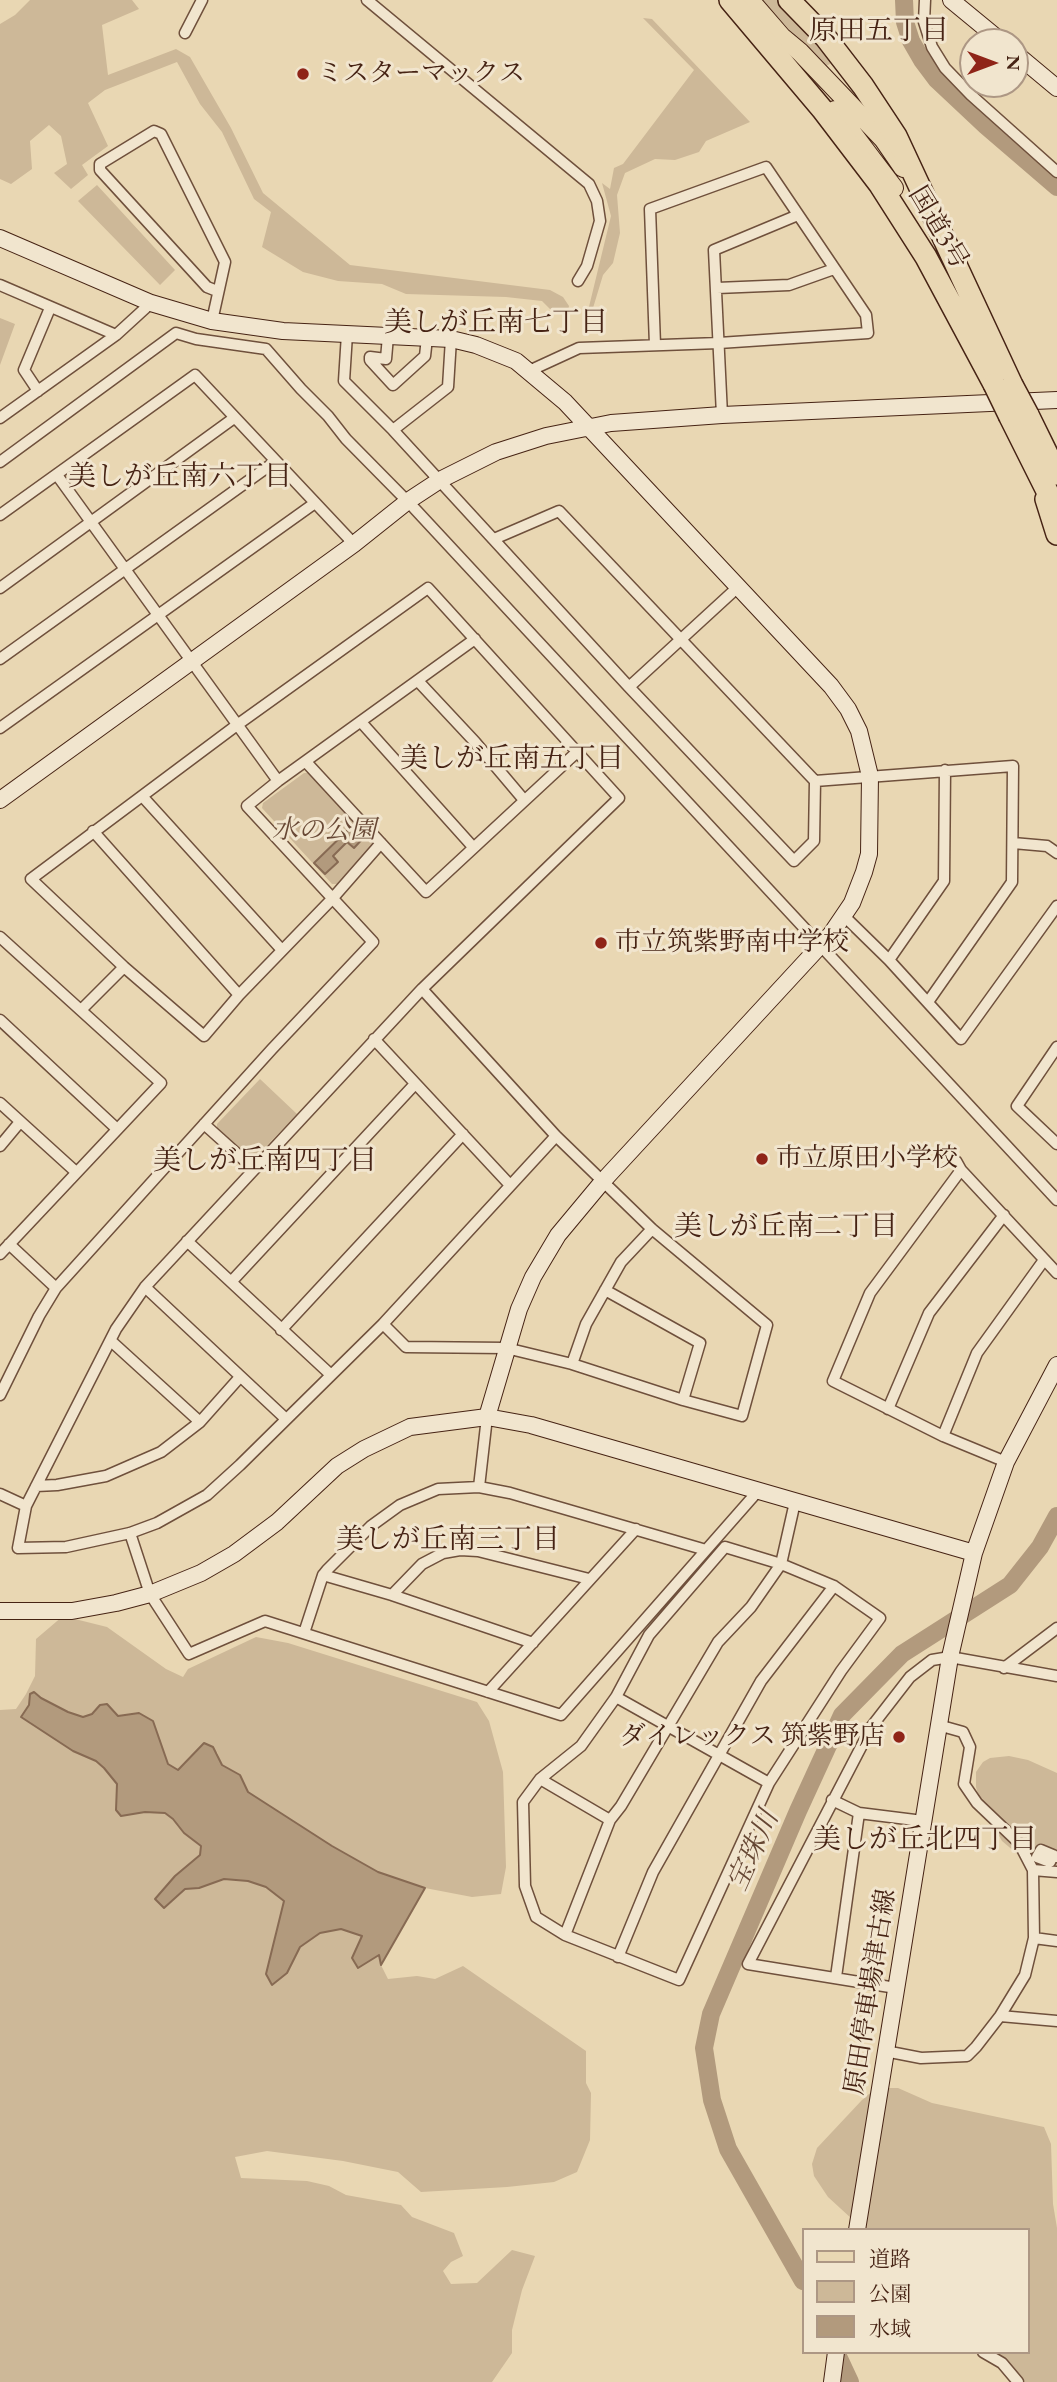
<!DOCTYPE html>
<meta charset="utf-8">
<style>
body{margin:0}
#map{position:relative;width:1057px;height:2382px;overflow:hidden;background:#e9d7b3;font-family:"EB Garamond","Noto Serif JP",serif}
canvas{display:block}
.legend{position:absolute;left:802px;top:2228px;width:228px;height:126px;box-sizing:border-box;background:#f1e5ce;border:2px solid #ad9784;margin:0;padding:9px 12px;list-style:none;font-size:21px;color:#462314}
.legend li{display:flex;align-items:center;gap:14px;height:35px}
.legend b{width:35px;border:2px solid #ad9784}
.north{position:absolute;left:959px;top:28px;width:70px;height:70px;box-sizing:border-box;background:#f1e5ce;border:2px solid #ad9784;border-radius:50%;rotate:90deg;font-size:19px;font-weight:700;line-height:28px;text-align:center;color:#462314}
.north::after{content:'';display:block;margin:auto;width:24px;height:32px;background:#8f2418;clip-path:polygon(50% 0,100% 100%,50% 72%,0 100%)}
</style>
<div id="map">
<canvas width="1057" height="2382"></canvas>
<ul class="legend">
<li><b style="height:9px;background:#e9d7b3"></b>道路</li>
<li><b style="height:19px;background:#cdb898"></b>公園</li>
<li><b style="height:19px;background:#b29a7d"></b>水域</li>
</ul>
<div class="north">N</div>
</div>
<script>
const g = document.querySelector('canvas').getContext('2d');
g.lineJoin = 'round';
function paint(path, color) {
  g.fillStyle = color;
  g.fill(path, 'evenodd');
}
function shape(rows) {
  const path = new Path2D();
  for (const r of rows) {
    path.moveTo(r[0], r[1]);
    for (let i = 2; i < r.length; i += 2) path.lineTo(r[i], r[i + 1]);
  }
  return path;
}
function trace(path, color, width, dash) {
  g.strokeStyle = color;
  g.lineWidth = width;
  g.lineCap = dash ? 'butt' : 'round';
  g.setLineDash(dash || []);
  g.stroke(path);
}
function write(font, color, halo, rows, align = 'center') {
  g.font = font + ' "EB Garamond","Noto Serif JP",serif';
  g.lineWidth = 6;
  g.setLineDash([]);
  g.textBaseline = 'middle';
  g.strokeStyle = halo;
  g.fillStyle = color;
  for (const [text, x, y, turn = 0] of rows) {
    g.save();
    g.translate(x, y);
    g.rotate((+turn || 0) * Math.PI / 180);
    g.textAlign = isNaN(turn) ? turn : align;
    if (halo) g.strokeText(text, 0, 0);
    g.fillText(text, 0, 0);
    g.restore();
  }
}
paint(shape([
 [30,0,132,0,139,9,102,25,108,75,176,49,190,57,231,128,263,193,350,265,550,290,563,297,569,306,567,315,551,310,542,301,506,297,406,294,382,284,338,281,303,272,262,247,271,212,254,199,222,132,200,104,177,62,105,90,88,103,108,146,82,165,88,175,71,189,54,173,67,164,61,136,49,125,30,141,32,169,11,184,0,179,0,24,15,15],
 [741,0,777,0,833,62,823,68,769,7,754,13],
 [643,18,652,19,750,122,706,141,699,152,675,160,655,159,625,173,617,195,620,233,613,263,603,275,593,308,587,315,611,216,602,183,610,189,614,168,623,164,694,70],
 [97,185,175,270,160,285,78,201],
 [0,318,15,324,0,365],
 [304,773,309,773,373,840,373,845,337,884,332,884,262,808,263,803],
 [260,1079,297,1114,255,1158,251,1159,217,1128,217,1124],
 [63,1616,107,1627,166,1669,183,1677,188,1669,256,1637,288,1643,477,1702,489,1721,503,1772,506,1867,501,1894,472,1897,425,1888,378,1872,332,1846,248,1792,240,1775,222,1765,217,1752,199,1748,192,1759,178,1770,168,1764,153,1721,139,1713,118,1716,100,1705,92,1714,83,1717,30,1705,21,1717,73,1751,96,1761,104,1768,117,1784,116,1810,121,1816,145,1812,165,1813,173,1819,184,1833,201,1847,200,1855,175,1876,163,1908,185,1889,199,1888,224,1879,248,1881,266,1887,284,1901,275,1935,287,1973,300,1947,320,1933,341,1929,363,1936,352,1958,368,1961,380,1955,381,1965,388,1979,417,1976,435,1979,463,1966,586,2051,586,2083,591,2093,590,2140,577,2172,554,2182,507,2187,421,2192,398,2172,343,2161,267,2151,235,2157,241,2178,307,2181,329,2186,346,2195,401,2205,412,2217,454,2233,463,2256,451,2262,443,2271,451,2284,477,2283,512,2250,535,2256,522,2290,512,2330,512,2353,492,2382,0,2382,0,1710,16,1709,26,1694,35,1676,36,1639],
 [1009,1756,1028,1760,1057,1773,1057,1877,1022,1858,1002,1841,981,1805,976,1787,976,1772,983,1762,990,1758],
 [876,2088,898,2088,932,2103,1044,2127,1051,2144,1053,2204,1057,2228,1057,2382,1025,2382,1012,2366,991,2352,1027,2352,1027,2230,864,2230,828,2197,814,2176,812,2164,817,2148,862,2100]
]), '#cdb898');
const water = shape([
 [355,823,366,835,354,848,347,842,333,856,338,862,325,874,314,863,355,823],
 [34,1692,41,1698,68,1712,83,1717,92,1714,100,1705,107,1704,118,1716,139,1713,153,1721,168,1764,178,1770,204,1743,213,1747,222,1765,240,1775,248,1792,332,1846,378,1872,425,1888,381,1965,379,1955,358,1968,352,1958,362,1936,341,1929,320,1933,300,1947,287,1973,272,1985,266,1974,284,1901,266,1887,248,1881,224,1879,199,1888,185,1889,164,1908,155,1899,175,1876,200,1855,201,1846,184,1833,173,1819,165,1813,145,1812,121,1816,116,1810,117,1784,104,1768,96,1761,73,1751,21,1717,29,1705,30,1694,34,1692]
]);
paint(water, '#b29a7d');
trace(water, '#876a53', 2);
trace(shape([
 [904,0,905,22,911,41,922,60,937,80,986,126,1057,187],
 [803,2281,728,2149,712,2100,704,2048,711,2014,798,1811,842,1715,902,1654,1010,1585,1040,1547,1057,1516],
 [836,2352,850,2382]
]), '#b29a7d', 18);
const street = shape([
 [367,0,589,184,597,201,600,221,587,266,578,281],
 [925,0,924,22,932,47,945,68,971,95,1057,172],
 [185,33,202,0],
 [0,285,116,335],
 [717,288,789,285,834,269],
 [212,321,225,262,161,134,154,131,100,164,100,170,207,287,217,291],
 [347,334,344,381,393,430,629,687,794,861,814,841,815,781,559,511,494,539],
 [388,336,386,359,370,357,370,360,393,385,425,356,427,338],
 [529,371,579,348,719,343,868,333,866,315,766,167,650,209,655,345],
 [38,391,24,370,50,308],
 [722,415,714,250,798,215],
 [0,418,116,335,151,303],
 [393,430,448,387,451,339],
 [0,462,176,333,196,339,266,349,301,389,328,416,346,439,414,508,1057,1200],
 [57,475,278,781],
 [0,515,195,375,354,544],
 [0,588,234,418],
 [0,659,276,461],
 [418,681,475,742,524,800],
 [629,687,738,587],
 [361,722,473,847],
 [0,728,315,503],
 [306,762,426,892,577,752],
 [815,781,1013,766,1012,882,928,1002],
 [142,796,281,949],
 [93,831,239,995],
 [381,843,332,899,239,995,204,1036,124,967,31,879,237,725,428,588,619,798,422,989,145,1287,116,1329,26,1506,18,1548,66,1547,130,1533,157,1523,207,1495,240,1465,383,1324,556,1136],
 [1013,843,1047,846,1057,853],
 [844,916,889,960,961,1039,1057,906],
 [0,937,161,1083,0,1254],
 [889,960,944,881,945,770],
 [81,1010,124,967],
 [0,1020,117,1129],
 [374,1039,510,1185],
 [1057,1047,1017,1106,1057,1144],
 [0,1103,76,1172],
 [204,1124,254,1169],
 [0,1146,20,1122],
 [956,1161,961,1170,1057,1273],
 [961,1170,870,1293,833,1381,943,1436,1006,1462],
 [187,1241,330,1374],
 [9,1244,56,1288],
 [231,1282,415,1084],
 [145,1287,286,1419],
 [605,1290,700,1343,683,1400],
 [383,1324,406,1347,506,1348,572,1364,683,1400,742,1416,767,1325,652,1229,556,1136,422,989],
 [281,1330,463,1134],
 [111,1341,200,1422],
 [572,1364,586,1324,621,1262,652,1229],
 [0,1395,39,1316,56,1288,272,1049,373,942,247,806,278,781,475,639],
 [888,1409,929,1313,1004,1215],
 [943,1436,977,1353,1044,1260],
 [36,1486,57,1485,106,1476,161,1452,200,1422,240,1377],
 [479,1487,487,1417],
 [0,1494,26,1506],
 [130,1533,150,1594,189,1654,265,1621,561,1715,758,1491],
 [725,1547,781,1564,834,1586,880,1618,841,1671,769,1783,679,1980,565,1935,536,1917,525,1886,523,1802,540,1779,581,1746,616,1697,649,1635,725,1547],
 [323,1575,392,1595,533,1643],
 [392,1595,422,1564,443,1553,460,1550,478,1551,589,1579],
 [304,1633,323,1575,327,1570,371,1526,400,1505,438,1489,479,1487,510,1493,706,1550],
 [1004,1668,1057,1628],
 [488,1692,636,1529],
 [616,1697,769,1783],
 [540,1779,610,1820,621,1806,718,1642,751,1607,781,1564,795,1502],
 [832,1800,859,1813,923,1821],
 [1053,1855,1050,1862,1037,1857,1041,1850,1053,1855,1057,1857],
 [1033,1870,1057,1872],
 [565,1935,610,1820],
 [1034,1938,1057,1941],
 [618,1957,653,1872,761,1681,834,1586],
 [836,1977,859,1813],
 [896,1988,748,1964,872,1726,910,1677,932,1660,950,1657,1057,1676],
 [1000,2016,1057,2021],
 [885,2051,921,2058,967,2056,976,2047,1000,2016,1025,1975,1034,1938,1033,1870,1019,1843,977,1803,964,1784,970,1747,963,1732,938,1725],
 [983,2352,1002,2363,1018,2382]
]);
const secondary = shape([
 [951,0,1002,42],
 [1015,53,1057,88],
 [0,238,151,303,212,321,283,331,451,339,476,345,516,361,565,402,831,686,848,709,859,731,870,776,869,854,864,872,852,903,831,934,603,1181,558,1235,533,1277,519,1309,487,1417],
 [0,800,354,544,408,501,440,480,496,452,546,436,611,423,722,415,1057,400],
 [0,1611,72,1611,116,1603,150,1594,201,1573,234,1554,277,1522,337,1466,364,1449,410,1427,487,1417,531,1425,974,1553],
 [857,2230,950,1657,974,1553,1006,1462,1057,1365],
 [832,2382,836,2352]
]);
const primary = shape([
 [750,0,782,37,800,52,883,139,903,168],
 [835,110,894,188]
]);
const highway = shape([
 [730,0,822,109,880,185,926,257,994,384],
 [789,0,826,38,863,86,896,136,1012,385],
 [1028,415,1057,474],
 [1010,417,1057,511],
 [1046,499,1057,534]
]);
trace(street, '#6f503c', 13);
trace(secondary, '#462314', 18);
trace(primary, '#462314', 20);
trace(highway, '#462314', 24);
trace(street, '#f1e5ce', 10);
trace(secondary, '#f1e5ce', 16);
trace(primary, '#e9d7b3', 18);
trace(highway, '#e9d7b3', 21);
const highwayBridge = shape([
 [994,384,1010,417],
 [1012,385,1028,415]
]);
trace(highwayBridge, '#462314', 24, []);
trace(highwayBridge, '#e9d7b3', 21);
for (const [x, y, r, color] of [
 [303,74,7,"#8f2418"],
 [601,943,7,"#8f2418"],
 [762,1159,7,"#8f2418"],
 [899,1737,7,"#8f2418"]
]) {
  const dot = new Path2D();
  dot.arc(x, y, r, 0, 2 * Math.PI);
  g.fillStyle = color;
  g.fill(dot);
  trace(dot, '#f1e5ce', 2.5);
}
write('26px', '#462314', '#f1e5ce', [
 ["ミスターマックス",317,74],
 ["市立筑紫野南中学校",615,943],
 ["市立原田小学校",776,1159],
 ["ダイレックス 筑紫野店",885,1737,"right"]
], 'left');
write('26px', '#462314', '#f1e5ce', [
 ["国道3号",938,228,59],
 ["原田停車場津古線",871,1992,-81]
]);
write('italic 26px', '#684835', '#f1e5ce', [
 ["水の公園",324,831]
]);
write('28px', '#462314', '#f1e5ce', [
 ["原田五丁目",879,31],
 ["美しが丘南七丁目",496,323],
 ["美しが丘南六丁目",180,477],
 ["美しが丘南五丁目",512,759],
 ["美しが丘南四丁目",265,1161],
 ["美しが丘南二丁目",786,1227],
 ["美しが丘南三丁目",448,1540],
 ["美しが丘北四丁目",925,1840]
]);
write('italic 28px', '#664734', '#f1e5ce', [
 ["宝珠川",754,1851,-66]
]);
</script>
